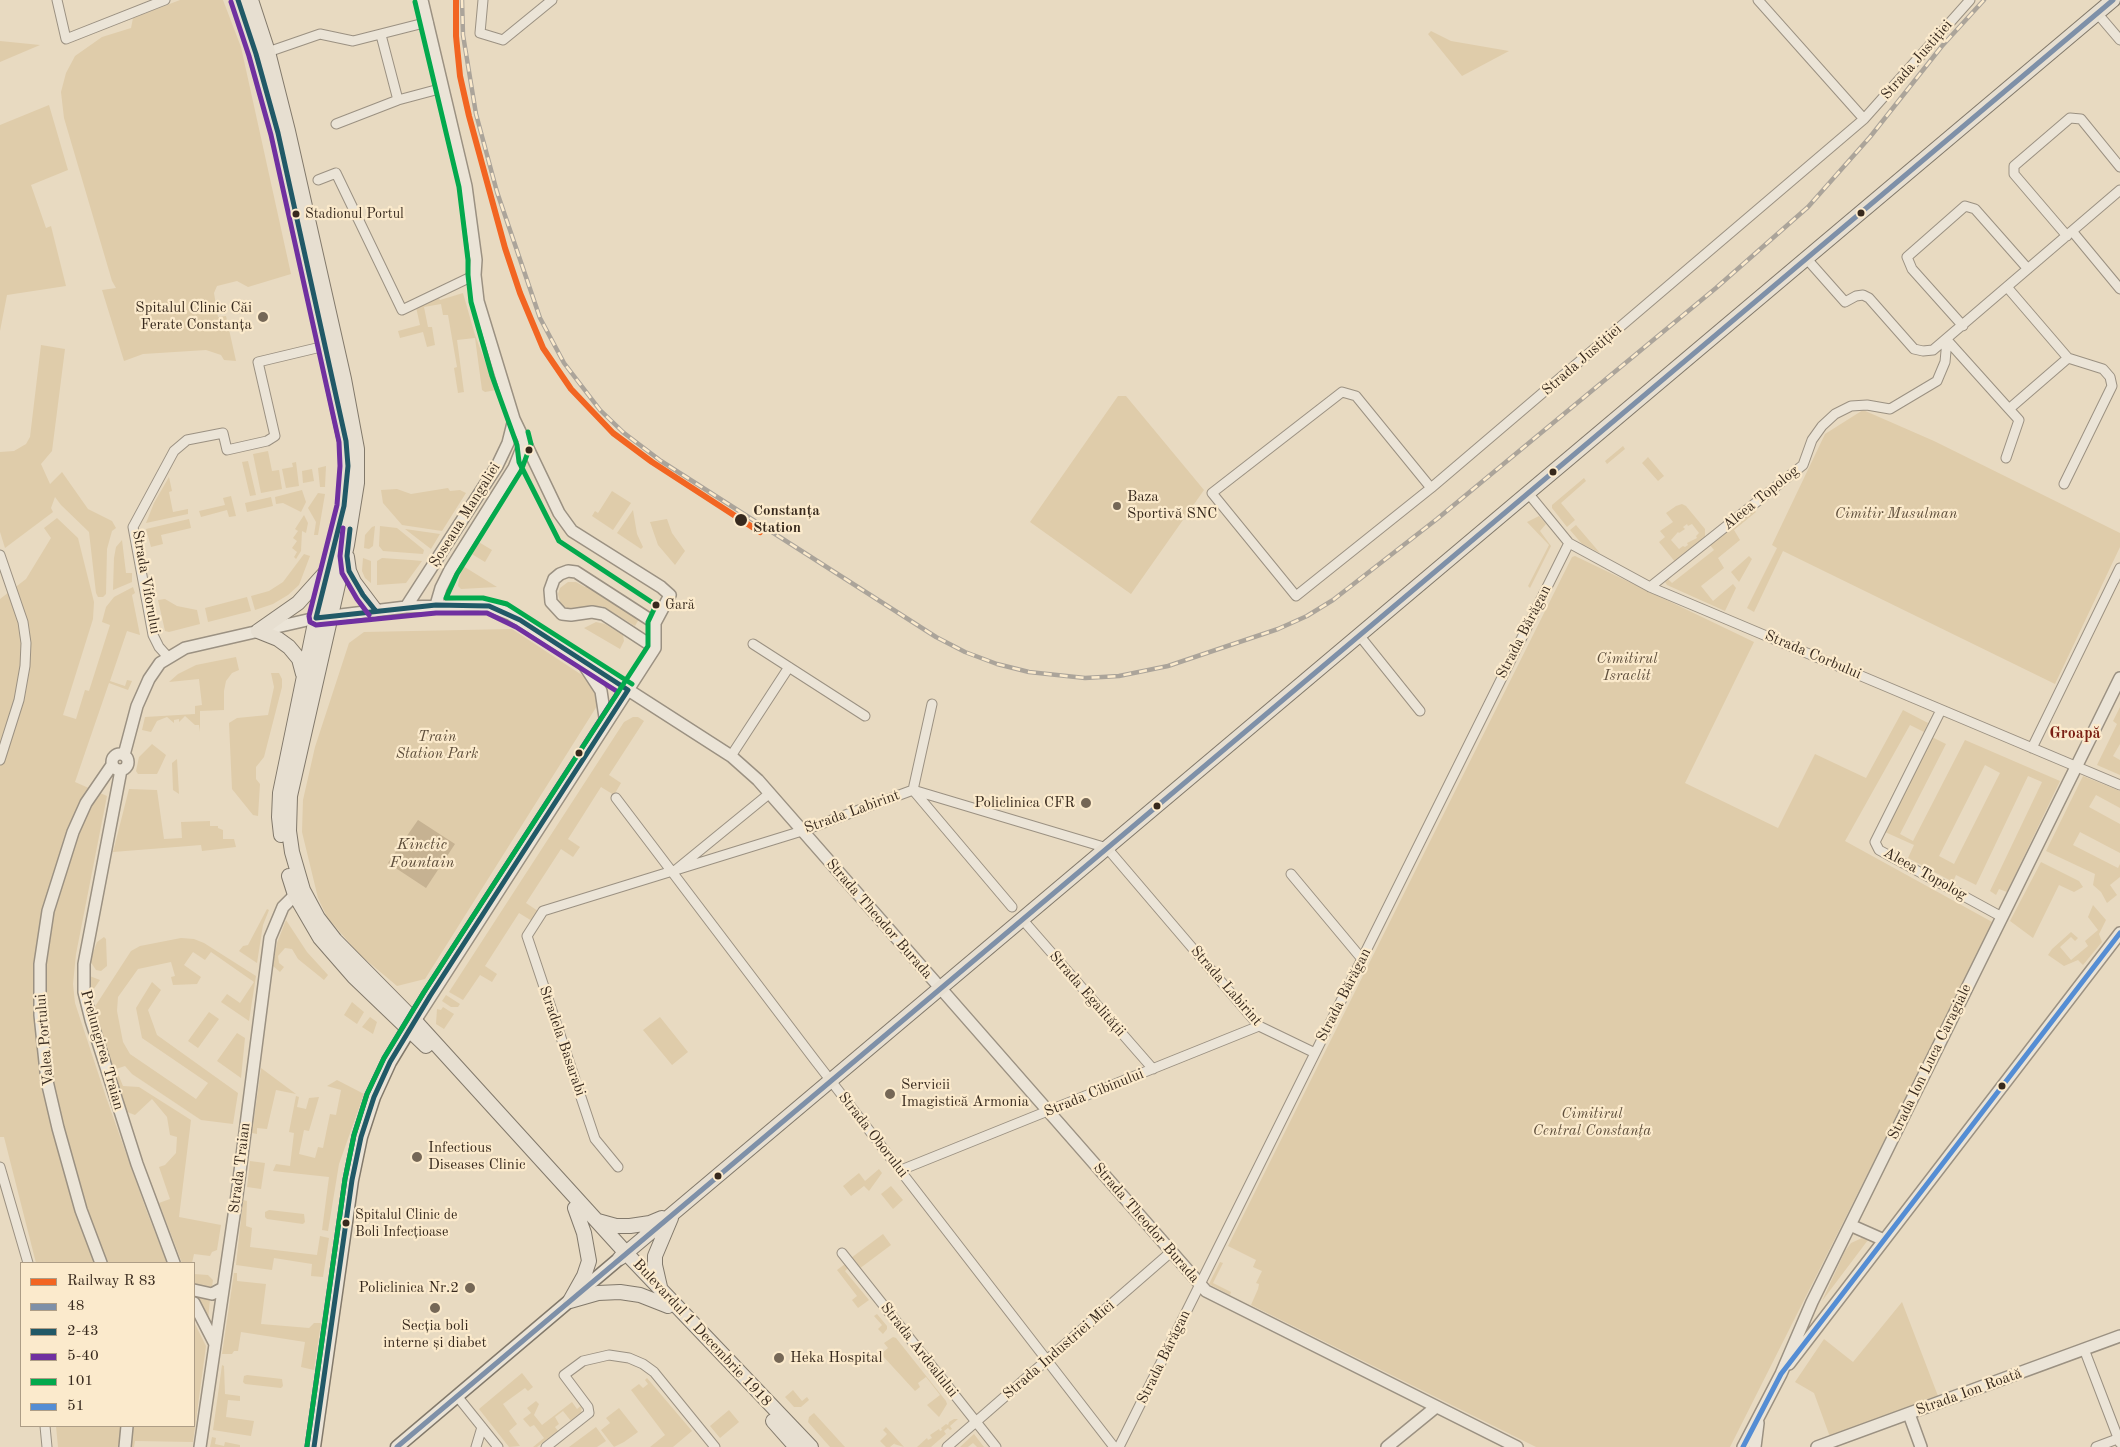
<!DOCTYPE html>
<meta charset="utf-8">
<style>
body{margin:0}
#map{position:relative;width:2120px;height:1447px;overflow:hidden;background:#e8dac1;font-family:"Old Standard TT",serif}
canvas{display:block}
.legend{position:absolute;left:20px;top:1262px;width:175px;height:165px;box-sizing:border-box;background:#fbeacc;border:1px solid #ad9d86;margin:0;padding:6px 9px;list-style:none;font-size:15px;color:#37291d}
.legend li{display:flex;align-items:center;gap:10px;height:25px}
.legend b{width:25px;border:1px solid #ad9d86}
</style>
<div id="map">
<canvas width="2120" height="1447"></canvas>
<ul class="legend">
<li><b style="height:6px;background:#f26522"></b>Railway R 83</li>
<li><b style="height:6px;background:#7e90a8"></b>48</li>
<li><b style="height:6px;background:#215967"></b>2-43</li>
<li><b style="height:6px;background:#7030a0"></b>5-40</li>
<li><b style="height:6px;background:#03a94d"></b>101</li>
<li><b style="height:6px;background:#548dd4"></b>51</li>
</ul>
</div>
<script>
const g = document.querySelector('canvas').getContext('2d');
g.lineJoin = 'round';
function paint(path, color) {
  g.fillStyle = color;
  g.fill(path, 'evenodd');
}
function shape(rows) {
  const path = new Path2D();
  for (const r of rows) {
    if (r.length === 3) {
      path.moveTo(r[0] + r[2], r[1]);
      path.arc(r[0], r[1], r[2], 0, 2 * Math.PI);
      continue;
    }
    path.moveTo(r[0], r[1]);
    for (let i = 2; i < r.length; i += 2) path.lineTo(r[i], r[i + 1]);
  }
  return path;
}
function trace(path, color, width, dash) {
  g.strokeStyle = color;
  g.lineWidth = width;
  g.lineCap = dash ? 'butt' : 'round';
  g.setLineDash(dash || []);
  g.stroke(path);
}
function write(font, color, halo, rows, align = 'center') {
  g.font = font + ' "Old Standard TT",serif';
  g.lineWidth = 4.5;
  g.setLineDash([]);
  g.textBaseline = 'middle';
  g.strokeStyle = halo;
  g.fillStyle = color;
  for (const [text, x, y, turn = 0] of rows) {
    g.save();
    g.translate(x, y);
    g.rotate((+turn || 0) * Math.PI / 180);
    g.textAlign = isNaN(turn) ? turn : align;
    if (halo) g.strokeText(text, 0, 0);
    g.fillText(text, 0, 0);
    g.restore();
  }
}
paint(shape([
 [180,0,223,0,241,47,291,274,248,287,237,281,217,286,214,293,218,317,226,316,236,361,224,360,221,355,206,350,143,354,124,361,102,290,116,288,112,281,64,118,61,92,66,73,75,56,102,37,131,28,133,18],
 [1431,31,1451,41,1509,51,1462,76,1428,34],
 [0,41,40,45,0,62],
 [49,105,68,170,31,185,46,228,51,226,66,286,7,295,0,331,0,125],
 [463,293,475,335,496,390,485,392,482,390,475,338,457,340,464,392,458,393,454,368,457,367,448,315,443,315,441,304,424,307,428,327,432,327,435,345,427,347,423,332,400,338,398,331,420,325,416,307,438,296,440,300],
 [41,345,65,349,52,451,41,464,50,484,62,472,88,509,112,521,116,528,112,531,107,549,106,594,103,597,98,597,96,593,89,532,61,505,55,497,51,508,53,512,5,548,0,532,0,452,14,451,26,444,30,437],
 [1118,396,1126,396,1204,490,1131,594,1030,522],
 [1863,410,1934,441,2120,533,2120,547,2055,684,1783,551,1754,612,1747,608,1777,548,1772,545,1825,434],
 [1623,446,1625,449,1607,464,1605,461],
 [268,451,272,471,279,470,282,489,261,493,253,454],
 [1648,457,1664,476,1658,481,1642,463],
 [248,461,256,495,250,496,242,462],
 [296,462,299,486,286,488,282,469,293,467,292,463],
 [326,466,325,487,320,487,318,468],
 [312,469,314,481,303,483,302,471],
 [169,477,172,491,169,492,173,512,188,509,188,514,146,523,154,503],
 [1584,478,1586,481,1561,503,1575,520,1567,527,1552,508,1552,505],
 [448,488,450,491,460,490,466,493,442,531,402,525,383,503,381,490,397,489,411,494],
 [302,490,306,502,301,512,283,503,276,504,275,497],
 [612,491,631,503,613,530,592,516,595,511,598,513],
 [318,493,325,494,318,535,314,535,316,522,308,508],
 [231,496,236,516,229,517,227,510,201,517,199,511,225,505,223,498],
 [271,497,273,506,247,512,245,503],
 [1682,504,1686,506,1705,529,1705,537,1702,542,1676,563,1659,542,1665,537,1660,531,1673,522,1666,513,1676,506],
 [1687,524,1688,526,1692,524,1699,533,1696,536,1697,538,1687,543,1688,545,1685,547,1683,546,1679,549,1671,540,1678,532,1679,533,1685,529,1683,527],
 [1753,509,1756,512,1734,530,1740,540,1718,558,1724,568,1701,586,1713,601,1733,584,1736,588,1725,611,1667,585,1665,582,1668,579,1672,583,1714,550,1710,545],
 [633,510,637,534,643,547,641,549,617,533],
 [304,515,308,523,306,533,302,531,301,551,296,559,294,557,297,552,292,548,297,541,293,538,298,531,295,529],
 [1539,516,1546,524,1540,531,1551,546,1530,588,1528,586,1549,545,1527,522],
 [57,518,78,538,94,602,93,619,63,715,76,719,85,690,89,691,110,625,102,622,106,607,114,597,133,587,135,593,132,595,140,635,127,631,110,681,125,686,127,680,132,681,128,690,109,683,75,782,107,796,76,954,73,984,75,1003,106,1097,147,1212,167,1263,36,1263,4,1137,0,1137,0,599,26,579,51,538,44,528],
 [189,519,191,528,161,535,163,544,151,547,146,529],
 [667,519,672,533,685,551,675,565,658,545,650,522],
 [1576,525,1600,553,1582,544,1570,530],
 [375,526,373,546,369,549,364,548,365,535,372,527],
 [380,526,397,528,424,550,423,554,383,551,379,546],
 [405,529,440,534,431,549],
 [122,540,126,573,132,573,132,582,113,590,114,558,116,547],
 [477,541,492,550,485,562,470,553],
 [304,554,310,556,299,585,288,595,273,604,255,610,251,596,269,591,283,582],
 [1575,556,1754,642,1685,783,1778,828,1815,754,1866,778,1903,710,1928,723,1924,732,1910,725,1845,841,1994,923,1730,1447,1536,1447,1251,1305,1258,1289,1259,1284,1256,1283,1262,1271,1253,1267,1256,1260,1228,1246,1572,557],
 [1749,556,1752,559,1739,582,1731,572],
 [363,558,371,561,371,583,365,578,362,571],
 [382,558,411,560,422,561,406,583,377,585,377,561],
 [463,566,497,587,461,589,458,586,459,579],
 [568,582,576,582,585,587,588,586,639,619,635,626,602,606,567,608,561,605,558,594,560,588],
 [247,597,251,611,208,622,205,608],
 [165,599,177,606,197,610,200,624,169,632,165,631,158,600],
 [596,622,605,624,623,635,624,641,620,649,584,628],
 [512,629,591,681,598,695,597,706,425,979,397,986,359,954,327,917,318,898,302,832,303,800,315,747,349,643,364,632],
 [236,657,239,670,232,673,226,681,224,691,224,710,200,711,200,732,199,725,195,725,185,716,179,722,179,719,174,720,174,723,167,717,157,721,151,732,142,730,145,717,195,714,195,706,202,705,199,679,169,682,178,674,196,665],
 [271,673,279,673,282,679,282,687,264,757,256,767,256,779,260,784,258,816,253,815,232,789,229,723,237,718,268,715,274,687],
 [2120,707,2120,744,2113,756,2120,760,2120,775,2097,765,2117,724,2113,721],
 [633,717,638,717,644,721,609,775,621,783,614,795,601,787,568,839,580,847,573,857,561,849,526,903,538,911,532,921,519,913,485,966,497,974,492,982,480,975,463,1000,449,992,624,722],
 [1932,737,1946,744,1900,834,1913,841,1965,740,2060,781,2007,892,1999,889,1996,895,1990,891,2042,782,2028,776,1976,885,1956,875,1953,882,1908,858,1914,845,1885,832],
 [1985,765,2000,773,1954,864,1939,856],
 [152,744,166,755,160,768,157,774,138,774,136,771,139,757],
 [177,759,179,794,173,790,172,763],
 [2083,776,2120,791,2120,808,2096,795,2089,807,2120,824,2120,853,2080,832,2073,845,2118,868,2120,864,2120,877,2110,885,2117,895,2107,903,2101,892,2093,885,2095,874,2046,851],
 [129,789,157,790,164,839,182,838,181,822,210,821,210,826,218,826,218,828,223,830,223,839,234,839,236,847,202,851,201,845,113,852],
 [2041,862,2079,881,2083,887,2074,892,2059,885,2033,938,2010,921],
 [2093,905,2106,920,2099,934,2102,942,2083,965,2078,960,2064,966,2048,955,2052,949,2071,932,2078,938,2075,941,2071,937,2060,947,2071,960,2088,946,2085,941,2098,930,2088,917],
 [267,909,269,910,263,925,257,963,239,951,243,946,248,945],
 [286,920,307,952,328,975,324,980,298,959,292,949,285,948,278,956,279,963,284,967,280,972,273,966,277,943],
 [104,937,106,939,107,966,101,971,96,970,90,961,97,942],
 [181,938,194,939,204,943,256,976,249,1021,221,1002,227,994,240,1003,254,982,211,952,205,960,193,952,184,965,201,977,197,984,173,985,171,977,175,976,171,962,138,969,118,997,117,1011,123,1042,130,1054,196,1099,208,1083,142,1038,136,1008,152,982,161,990,148,1010,157,1035,238,1093,233,1124,201,1120,132,1074,125,1066,116,1069,123,1086,139,1087,191,1120,179,1217,221,1225,217,1250,212,1252,210,1256,194,1254,192,1263,182,1263,159,1203,170,1199,159,1167,165,1165,176,1153,177,1137,170,1135,167,1117,152,1099,135,1115,127,1112,94,1008,131,951,140,946],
 [87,975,100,980,91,993,87,992],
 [446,995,460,1004,458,1007,451,1007,442,1001],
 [352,1002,364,1012,357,1024,344,1015],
 [443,1007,454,1014,444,1029,436,1024,437,1009,441,1010],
 [209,1012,219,1019,198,1048,188,1041],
 [370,1017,377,1022,373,1034,362,1027],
 [660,1017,688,1052,672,1065,643,1030],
 [237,1033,245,1038,241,1078,217,1061],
 [261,1068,296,1094,276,1090,267,1129,257,1128,257,1134,252,1133],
 [337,1080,364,1094,339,1164,328,1231,322,1230,329,1177,273,1171,276,1164,290,1166,294,1133,289,1132,296,1096,299,1097,297,1107,306,1109,309,1098,319,1097,309,1131,304,1130,299,1154,315,1158,318,1147,323,1148,330,1114,336,1115,341,1090,327,1086],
 [250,1161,265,1163,261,1189,247,1187],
 [879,1169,882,1173,869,1191,864,1186,851,1196,843,1186,859,1173,865,1181],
 [891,1186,903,1200,893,1209,881,1194],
 [243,1200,247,1201,246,1226,252,1228,250,1247,317,1255,320,1236,329,1238,323,1277,311,1276,312,1264,274,1258,272,1270,236,1265],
 [269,1210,304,1214,305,1222,303,1224,267,1219,265,1217,265,1212],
 [883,1234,891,1245,859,1269,851,1258],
 [1862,1238,1868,1240,1822,1301,1845,1251,1851,1243],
 [1220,1262,1223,1263,1213,1283,1231,1292,1230,1295,1209,1284],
 [845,1264,848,1268,845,1271,869,1300,858,1308,852,1300,857,1296,837,1270],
 [234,1273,237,1273,237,1281,266,1284,261,1324,309,1328,314,1323,321,1323,314,1370,301,1367,305,1342,241,1332,238,1351,234,1351,232,1354,222,1354],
 [194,1274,208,1275,213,1280,212,1287,197,1285,194,1282],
 [197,1295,210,1299,208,1320,197,1301,195,1297],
 [1902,1302,1938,1396,1830,1437,1814,1393,1795,1382,1824,1339,1853,1362],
 [877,1314,887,1326,887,1329,883,1334,878,1329,882,1325,874,1316],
 [194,1322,206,1346,193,1442,135,1441,134,1447,58,1447,56,1426,194,1426],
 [893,1337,896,1338,946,1401,947,1404,939,1417,927,1405,940,1395,926,1377,918,1383,920,1387,915,1391,881,1354,888,1348,884,1343],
 [222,1365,224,1366,225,1394,240,1396,240,1401,228,1400,226,1417,254,1421,251,1436,213,1430],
 [522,1373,533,1387,528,1391,525,1388,503,1404,517,1424,509,1431,520,1446,509,1447,479,1409],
 [247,1375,282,1379,283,1386,281,1388,245,1384,243,1382,244,1376],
 [647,1378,692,1431,673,1447,650,1447,665,1435,631,1390,639,1384,643,1388,648,1384,645,1380],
 [793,1390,802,1401,807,1397,809,1400,801,1407,794,1407,785,1397],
 [536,1401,539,1404,534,1415,542,1425,572,1402,577,1409,582,1405,581,1414,571,1421,563,1411,555,1417,559,1424,555,1427,558,1431,537,1447,533,1447,544,1438,534,1425,530,1427,523,1419,531,1413,527,1408],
 [619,1408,638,1432,624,1442,614,1447,601,1430,610,1423,606,1418],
 [729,1410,739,1422,720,1438,710,1426],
 [814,1413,845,1447,830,1447,808,1422,809,1417],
 [954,1419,958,1419,950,1426,952,1429,950,1430,948,1428,944,1431,946,1434,931,1447,917,1447,927,1438,928,1440,932,1438,930,1435,939,1429,940,1431,942,1430,941,1428,946,1424,948,1425,949,1422],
 [596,1427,606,1441,597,1447,569,1447],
 [886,1427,904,1447,894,1444,896,1442,890,1447,886,1447,880,1441,887,1434,883,1430],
 [974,1434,984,1447,977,1447,973,1443,968,1447,960,1447],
 [212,1437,216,1438,215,1444,224,1446,225,1442,240,1445,240,1447,210,1447]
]), '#dfccaa');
paint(shape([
 [418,820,455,844,426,888,388,863]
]), '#c6b292');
const minor = shape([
 [57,0,66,39,165,0],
 [483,0,480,33,503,40,552,0],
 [1758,0,1864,119],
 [2097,13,2120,40],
 [381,35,398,100],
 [268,52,320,34,353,41,428,22],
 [336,124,398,100,443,88],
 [318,180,336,173,402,310,475,275],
 [2072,231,2120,289],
 [2067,236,2014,174,2014,166,2070,118,2081,119,2120,167],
 [1806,258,1845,302,1856,296,1863,295,1869,298,1914,349,1923,351,1933,350,2120,190],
 [2007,287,2068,358,2103,369,2110,377,2112,386,2064,484],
 [1963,326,1912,269,1907,257,1965,206,1975,209,2028,269],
 [1947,340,2009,409,2068,358],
 [2006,458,2019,420,2009,409],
 [1431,488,1356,396,1342,392,1212,493,1296,596,1431,488,1864,119,1970,0],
 [1528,493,1569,543,1650,587,2120,785],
 [0,555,23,622,26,643,25,666,19,700,0,760],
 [1650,587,1803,465,1812,440,1822,426,1835,414,1851,406,1867,405,1890,409,1937,381,1945,362,1947,340],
 [1359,635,1420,711],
 [753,644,865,716],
 [168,657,159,647,153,635,133,527,174,451,187,440,223,433,227,450,267,441,275,436,258,362,325,346],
 [932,704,913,790,1012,907],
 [1941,710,1875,842,1879,850,2002,917],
 [2032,748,2120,568],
 [731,756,789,667],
 [616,798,814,1059,1114,1447],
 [677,869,770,793],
 [1291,874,1362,959],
 [1022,919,1153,1069],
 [0,1167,28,1263],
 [618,1167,595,1139,527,936,543,911,802,831,913,790,1107,848,1259,1026,1315,1053],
 [901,1170,1259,1026],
 [842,1253,996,1447],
 [2084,1349,2120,1443],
 [457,1396,498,1447],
 [45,1426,47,1447],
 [476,1447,482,1427],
 [546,1447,589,1413,588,1407,564,1375,583,1361,609,1355,629,1358,643,1364,654,1372,715,1447],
 [947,1447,1171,1252],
 [1119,1447,1569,543],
 [2096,1447,2120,1438]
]);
const tertiary = shape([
 [436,605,441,588,450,570,514,468,524,443],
 [406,607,497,466,508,443,514,419],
 [655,623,576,572,568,571,560,574,554,579,550,590,551,602,562,614,571,615,592,612,603,614,655,648],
 [584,665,601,691,606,724],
 [120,762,8],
 [124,755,137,706,149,679,160,663,185,648,316,618,406,607,475,605,489,606,510,614,731,756,758,780,1206,1291,1517,1447],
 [121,770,84,964,84,992,91,1020,137,1164,174,1263],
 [411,1027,655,648,655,623,670,595,661,587,572,531,559,513,514,419,478,301,475,275,476,260,466,186,422,0],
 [1850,1225,1884,1240],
 [101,1263,81,1210,58,1128,47,1081,40,1015,40,964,48,911,73,832,86,803,112,765],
 [194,1290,212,1294,223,1288],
 [194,1303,215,1344],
 [1789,1364,2120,933],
 [1909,1414,1921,1447],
 [125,1447,127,1426],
 [200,1447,237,1195,270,938,283,907,295,895],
 [1387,1447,1436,1407],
 [1743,1447,1781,1374,1812,1302,2120,678],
 [1755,1447,1758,1423],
 [1817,1447,2120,1336]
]);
const secondary = shape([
 [314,1447,352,1180,361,1137,374,1097,390,1062,410,1029],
 [397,1447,620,1258]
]);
const primary = shape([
 [238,0,256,54,278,133,347,451,347,486,344,506,316,618,280,793,279,817,281,835],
 [251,0,268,52,288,131,344,379,357,449,357,483,347,545,290,796,289,831,292,852,303,890,318,918,335,940,415,1021,626,1253,811,1447],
 [347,557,349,571,354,582,375,610],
 [258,631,298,603,325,573],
 [258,631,278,639,289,647,299,659,303,674],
 [289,876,295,895,320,938,354,977,426,1046],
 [598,1221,616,1226,630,1226,650,1223,662,1218],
 [620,1258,2113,0],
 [660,1287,655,1265,655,1256,671,1218],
 [570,1301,598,1293,620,1292,640,1295,668,1306],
 [570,1301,584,1276,589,1261,584,1233,575,1208],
 [773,1421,796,1447]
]);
trace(minor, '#9b9182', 11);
trace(tertiary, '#9b9182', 14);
trace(secondary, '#82796b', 15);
trace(primary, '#82796b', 16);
trace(minor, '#ebe4d7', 9);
trace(tertiary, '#ebe4d7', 11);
trace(secondary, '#ebe4d7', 12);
trace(primary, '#e7dfd1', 14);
const rail = shape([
 [462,0,463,35,476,114,497,192,540,318,564,363,600,410,624,433,661,461,936,637,965,652,997,664,1029,672,1085,678,1119,676,1168,666,1278,629,1307,616,1333,600,1437,519,1716,288,1808,207,1870,137,1942,46,1984,0]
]);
trace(rail, '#aba49a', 4.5);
trace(rail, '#fbeacc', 2.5, [8]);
trace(shape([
 [397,1447,2113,0]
]), '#7e90a8', 5);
trace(shape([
 [238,0,256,54,278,133,346,441,348,466,344,506,316,618,436,605,489,606,520,620,628,690,430,996,390,1062,374,1097,361,1137,352,1180,314,1447],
 [350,529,347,556,349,571,363,595,375,610]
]), '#215967', 5);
trace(shape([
 [231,2,249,56,271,135,339,442,340,466,337,505,309,616,310,622,316,625,436,613,487,613,516,627,618,692,424,992,384,1058,367,1094,354,1135,345,1179,307,1446],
 [343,528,340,556,342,573,357,599,369,615]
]), '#7030a0', 5);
trace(shape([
 [528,432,531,444,521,471,457,574,446,598,483,598,507,604,632,684],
 [307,1446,345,1179,354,1135,367,1094,384,1058,424,992,648,646,648,622,656,605,559,541,519,462,517,445,492,376,471,302,468,275,468,260,459,187,415,2]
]), '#03a94d', 5);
trace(shape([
 [1743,1447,1781,1374,2120,933]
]), '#548dd4', 5);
trace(shape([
 [456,0,456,36,460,76,469,116,505,248,520,293,543,348,571,389,613,433,652,462,760,532]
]), '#f26522', 6);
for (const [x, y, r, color] of [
 [1861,213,4.5,"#37291d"],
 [296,214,4.5,"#37291d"],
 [263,317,6,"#756756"],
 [529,450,4.5,"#37291d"],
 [1553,472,4.5,"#37291d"],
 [1117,506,5,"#756756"],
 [741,520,7,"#37291d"],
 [656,605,4.5,"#37291d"],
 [579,753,4.5,"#37291d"],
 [1086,803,6,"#756756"],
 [1157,806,4.5,"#37291d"],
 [2002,1086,4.5,"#37291d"],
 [890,1094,6,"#756756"],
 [417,1157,6,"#756756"],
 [718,1176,4.5,"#37291d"],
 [346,1223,4.5,"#37291d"],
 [470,1288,6,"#756756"],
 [435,1308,6,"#756756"],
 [779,1358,6,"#756756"]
]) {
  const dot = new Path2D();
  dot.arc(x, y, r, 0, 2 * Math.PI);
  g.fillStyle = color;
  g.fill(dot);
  trace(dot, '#fbeacc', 2);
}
write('14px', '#37291d', '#fbeacc', [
 ["Stadionul Portul",305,214],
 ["Gară",665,605],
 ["Spitalul Clinic de",355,1215],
 ["Boli Infecțioase",355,1232]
], 'left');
write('15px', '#37291d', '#fbeacc', [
 ["Strada Justiției",1917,60,-49],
 ["Strada Justiției",1582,360,-41],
 ["Aleea Topolog",1761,498,-39],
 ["Șoseaua Mangaliei",465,515,-58],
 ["Strada Viforului",146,582,80],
 ["Strada Bărăgan",1524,632,-63],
 ["Strada Corbului",1813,655,23],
 ["Strada Labirint",852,812,-20],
 ["Aleea Topolog",1925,874,29],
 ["Strada Theodor Burada",879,919,49],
 ["Strada Labirint",1226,986,49],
 ["Strada Egalității",1087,994,49],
 ["Strada Bărăgan",1344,995,-63],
 ["Valea Portului",45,1040,-95],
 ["Stradela Basarabi",562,1041,71],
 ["Prelungirea Traian",102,1050,74],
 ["Strada Ion Luca Caragiale",1930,1062,-64],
 ["Strada Cibinului",1094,1093,-22],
 ["Strada Oborului",873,1135,52],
 ["Strada Traian",240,1168,-83],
 ["Strada Theodor Burada",1146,1223,49],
 ["Bulevardul 1 Decembrie 1918",702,1333,47],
 ["Strada Ardealului",919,1350,52],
 ["Strada Industriei Mici",1059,1350,-41],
 ["Strada Bărăgan",1164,1357,-64],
 ["Strada Ion Roată",1969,1392,-20]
]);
write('15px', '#37291d', '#fbeacc', [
 ["Spitalul Clinic Căi",252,308,"right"],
 ["Ferate Constanța",252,325,"right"],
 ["Baza",1127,497],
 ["Sportivă SNC",1127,514],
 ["Policlinica CFR",1075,803,"right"],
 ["Servicii",901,1085],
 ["Imagistică Armonia",901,1102],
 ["Infectious",428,1148],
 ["Diseases Clinic",428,1165],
 ["Policlinica Nr.2",459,1288,"right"],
 ["Secția boli",435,1326,"center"],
 ["interne și diabet",435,1343,"center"],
 ["Heka Hospital",790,1358]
], 'left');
write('bold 15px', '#37291d', '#fbeacc', [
 ["Constanța",753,511],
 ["Station",753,528]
], 'left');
write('italic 15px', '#5f4f3c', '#fbeacc', [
 ["Cimitir Musulman",1896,514],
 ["Cimitirul",1627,659],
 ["Israelit",1627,676],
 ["Train",437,737],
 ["Station Park",437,754],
 ["Cimitirul",1592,1114],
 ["Central Constanța",1592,1131]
]);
write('bold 16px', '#7a1f14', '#fbeacc', [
 ["Groapă",2075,734]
]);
write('italic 16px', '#5d4d3a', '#fbeacc', [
 ["Kinetic",422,845],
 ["Fountain",422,863]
]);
</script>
